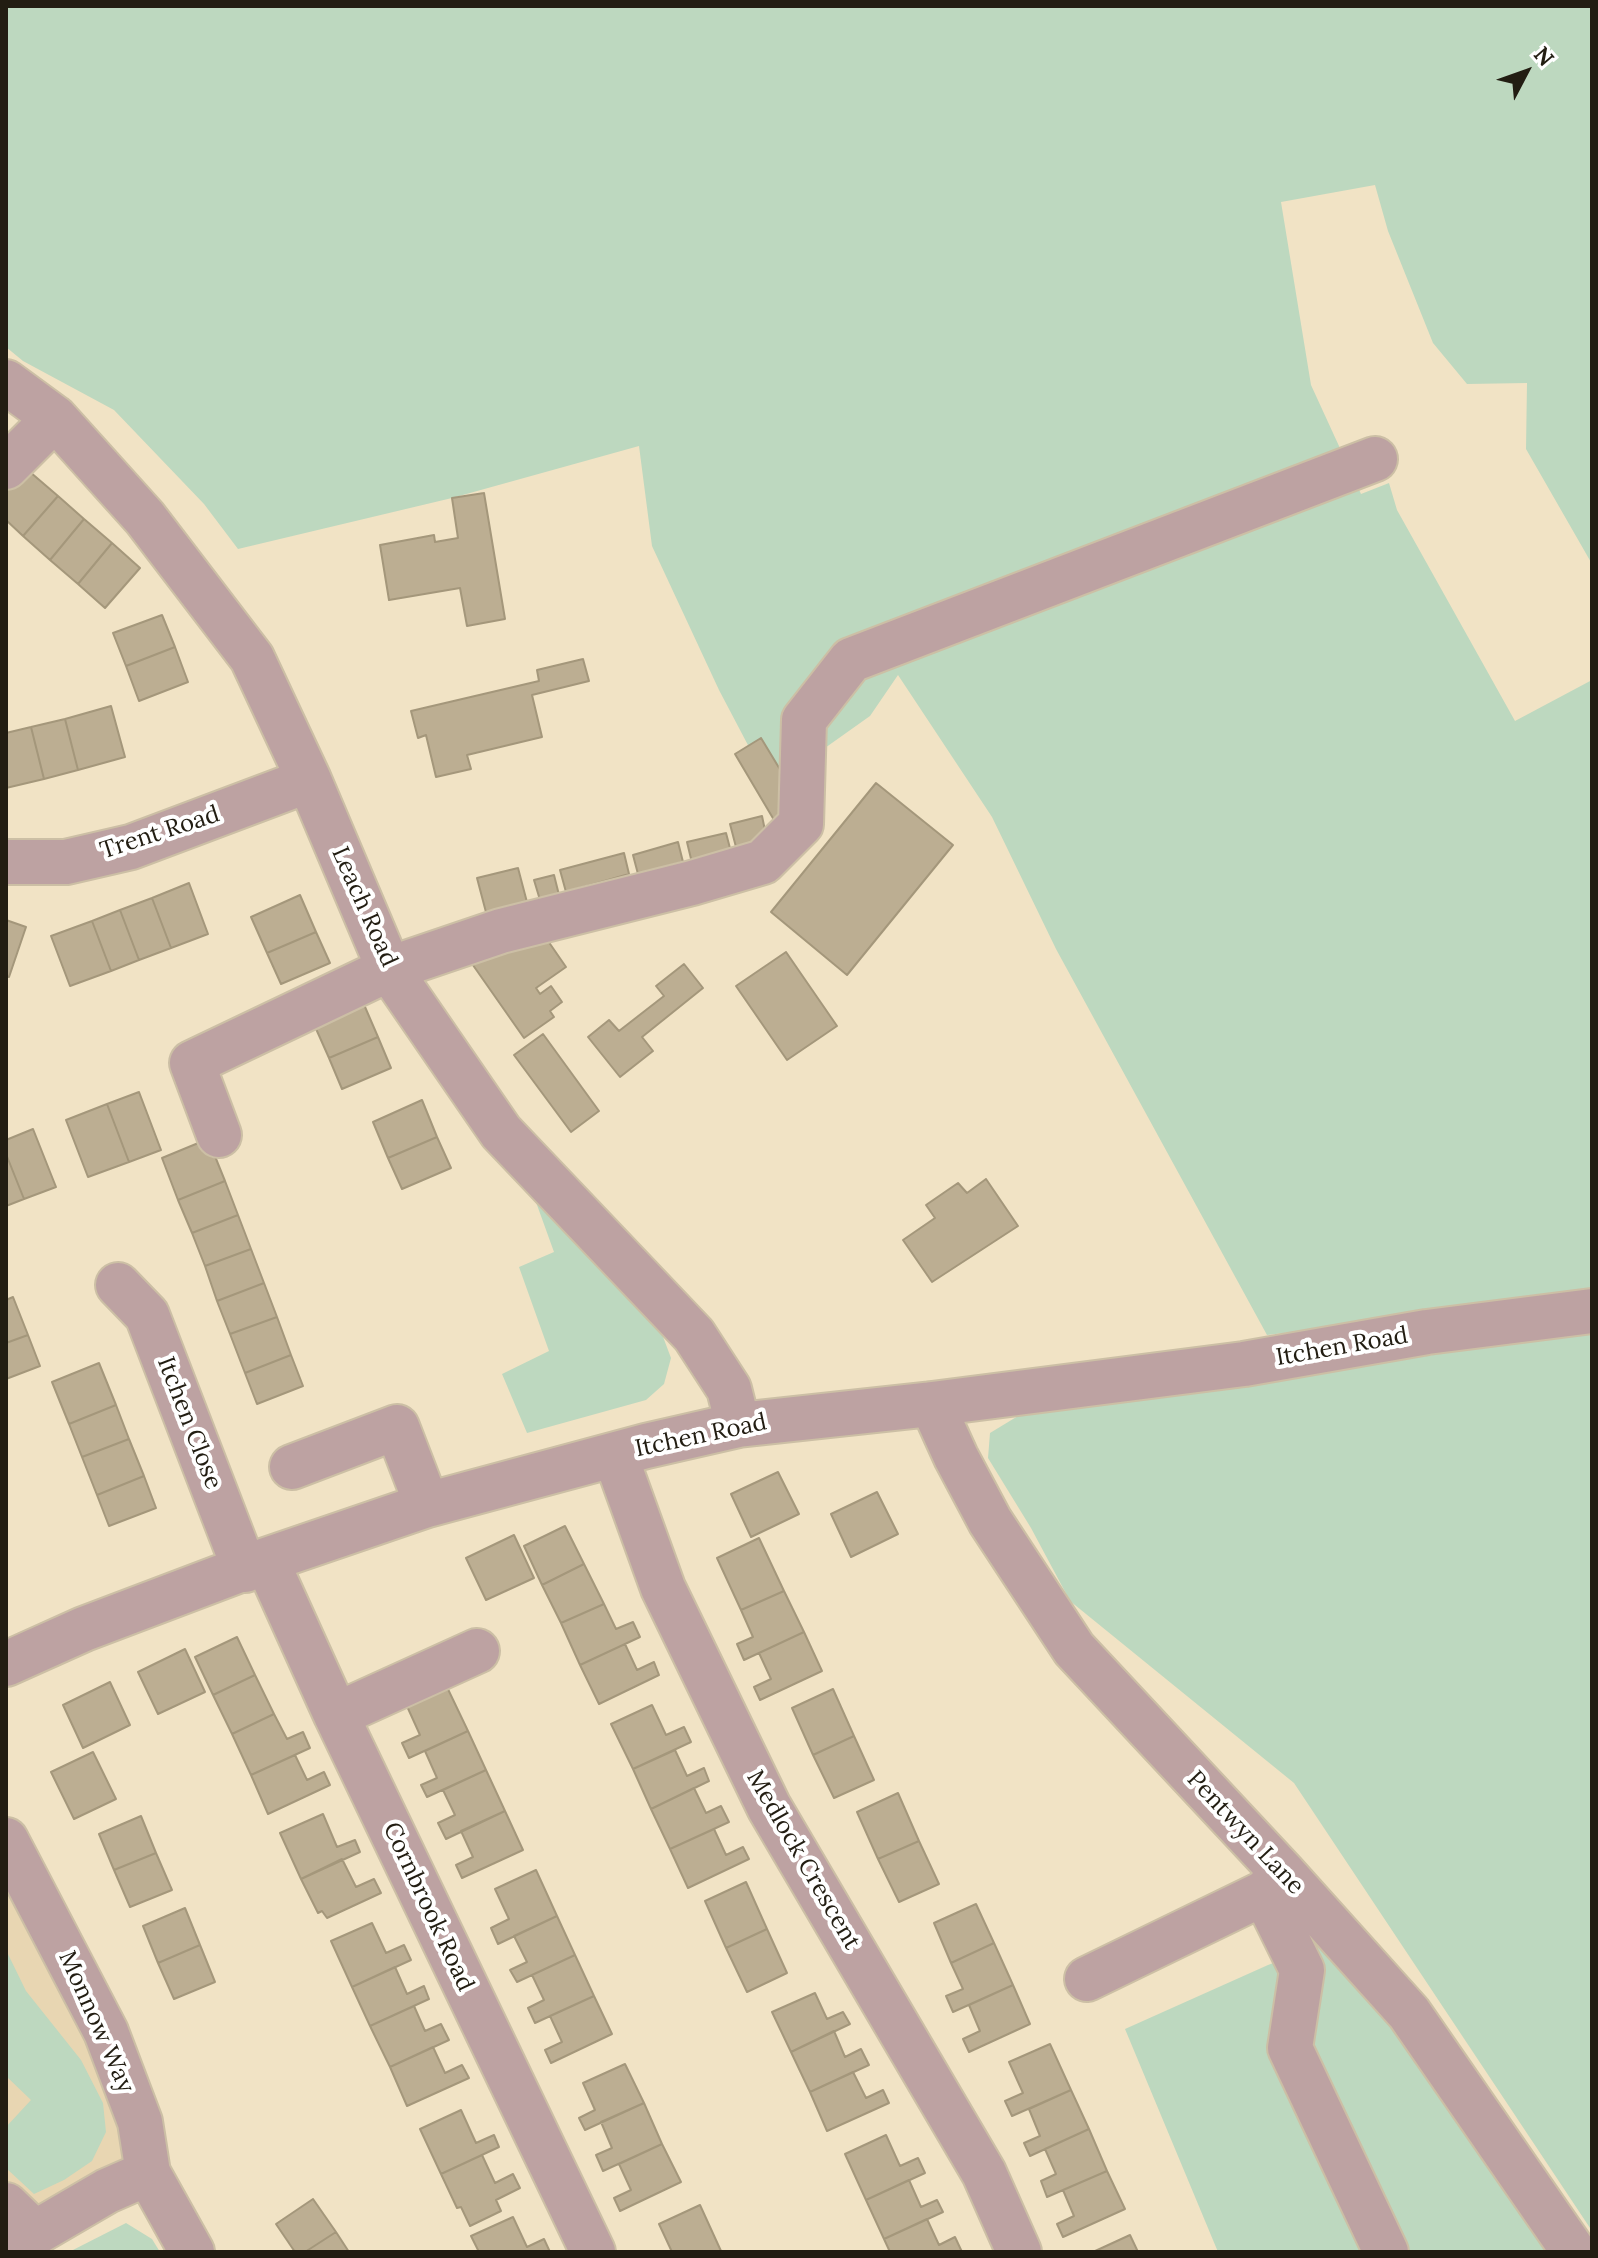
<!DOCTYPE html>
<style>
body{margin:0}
#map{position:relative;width:1598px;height:2258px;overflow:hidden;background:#f1e3c5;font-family:Lora,serif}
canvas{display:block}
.frame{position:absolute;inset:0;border:8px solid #221d12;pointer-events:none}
.north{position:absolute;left:1486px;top:32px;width:80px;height:80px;-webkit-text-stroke:6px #fff;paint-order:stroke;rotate:49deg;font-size:22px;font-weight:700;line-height:32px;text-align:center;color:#221d12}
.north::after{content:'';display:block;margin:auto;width:28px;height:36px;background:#221d12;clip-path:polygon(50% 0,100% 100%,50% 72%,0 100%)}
</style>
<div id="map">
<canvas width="1598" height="2258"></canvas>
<div class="frame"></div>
<div class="north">N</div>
</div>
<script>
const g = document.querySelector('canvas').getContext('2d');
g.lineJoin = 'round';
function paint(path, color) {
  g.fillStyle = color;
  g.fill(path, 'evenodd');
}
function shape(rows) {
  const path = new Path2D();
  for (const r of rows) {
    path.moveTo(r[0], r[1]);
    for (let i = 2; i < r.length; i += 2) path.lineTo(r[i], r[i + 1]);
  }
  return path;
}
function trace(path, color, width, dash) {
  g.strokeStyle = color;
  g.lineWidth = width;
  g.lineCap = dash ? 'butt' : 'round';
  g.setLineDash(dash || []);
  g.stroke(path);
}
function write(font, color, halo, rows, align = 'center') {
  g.font = font + ' Lora,serif';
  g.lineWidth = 8;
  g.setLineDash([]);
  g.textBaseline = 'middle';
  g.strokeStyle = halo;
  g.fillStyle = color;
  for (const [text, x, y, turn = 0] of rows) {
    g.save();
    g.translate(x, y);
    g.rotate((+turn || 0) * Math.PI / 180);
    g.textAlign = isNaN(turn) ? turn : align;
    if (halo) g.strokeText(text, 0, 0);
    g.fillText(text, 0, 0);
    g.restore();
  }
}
paint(shape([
 [6,1840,148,2173,6,2252]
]), '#e8d6b2');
paint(shape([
 [6,6,1592,6,1592,564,1526,449,1527,383,1467,384,1433,343,1388,231,1375,185,1281,202,1311,385,1361,494,1389,483,1397,510,1515,721,1592,680,1592,1296,1267,1335,1056,949,992,817,898,675,870,716,770,787,719,690,652,546,639,446,452,498,238,549,204,504,114,410,23,361,6,347],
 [528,1180,659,1326,671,1358,664,1384,646,1400,527,1433,502,1374,549,1351,519,1267,554,1252],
 [1592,1328,1592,2231,1294,1783,1070,1601,1031,1528,988,1458,990,1433,1018,1416,1296,1378],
 [1340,1938,1574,2252,1218,2252,1125,2029,1268,1965],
 [6,1950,26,1991,81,2060,103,2103,106,2132,92,2161,64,2180,34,2194,6,2168,6,2127,31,2100,6,2076],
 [126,2223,152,2239,160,2252,69,2252]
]), '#bdd8bf');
const building = shape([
 [23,466,58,496,23,536,6,520,6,484,23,466],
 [484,493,505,619,467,626,460,588,389,600,380,545,434,535,435,542,458,538,452,498,484,493],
 [58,496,84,519,50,560,23,536,58,496],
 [84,519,112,543,78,584,50,560,84,519],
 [112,543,140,568,105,608,78,584,112,543],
 [162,615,175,647,126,666,113,633,162,615],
 [175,647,188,682,139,701,126,666,175,647],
 [583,659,589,681,532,695,542,737,467,755,471,769,436,777,426,735,418,738,411,711,539,681,537,670,583,659],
 [111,706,125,757,78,770,65,719,111,706],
 [65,719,78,770,44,779,31,727,65,719],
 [31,727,44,779,6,788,6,733,31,727],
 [761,738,804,809,777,825,735,754,761,738],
 [876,783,953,845,847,975,771,912,876,783],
 [762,816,767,840,736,847,730,824,762,816],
 [726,833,731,852,692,863,687,842,726,833],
 [678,842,683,862,638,874,633,855,678,842],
 [624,853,629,874,566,892,560,870,624,853],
 [518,868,528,906,487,916,477,878,518,868],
 [554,875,559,895,540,900,534,880,554,875],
 [189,883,208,934,171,948,152,898,189,883],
 [300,895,316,932,267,953,251,917,300,895],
 [152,898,171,948,139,960,120,910,152,898],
 [120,910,139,960,111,971,92,921,120,910],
 [6,920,26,927,9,977,6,976,6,920],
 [92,921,111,971,70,986,51,936,92,921],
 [537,925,566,967,536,988,540,994,551,986,562,1002,550,1011,554,1017,524,1038,468,958,537,925],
 [316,932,330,963,281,984,267,953,316,932],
 [786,952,837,1026,787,1060,736,986,786,952],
 [684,964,703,988,642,1037,653,1051,620,1077,588,1037,609,1020,619,1031,664,996,656,986,684,964],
 [362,1000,378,1037,329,1058,313,1022,362,1000],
 [543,1034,599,1111,571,1132,514,1055,543,1034],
 [378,1037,391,1068,342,1089,329,1058,378,1037],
 [139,1092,161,1150,129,1162,107,1104,139,1092],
 [422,1100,437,1137,388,1158,373,1122,422,1100],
 [107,1104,129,1162,88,1177,66,1120,107,1104],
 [33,1129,56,1187,24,1199,6,1154,6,1140,33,1129],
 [437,1137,451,1168,402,1189,388,1158,437,1137],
 [208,1139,225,1181,178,1200,162,1158,208,1139],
 [6,1154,24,1199,6,1206,6,1154],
 [986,1179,1018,1226,932,1282,903,1240,935,1218,926,1205,958,1183,967,1193,986,1179],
 [225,1181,238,1215,192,1233,178,1200,225,1181],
 [238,1215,251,1249,205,1266,192,1233,238,1215],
 [251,1249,264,1283,217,1301,205,1266,251,1249],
 [264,1283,277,1317,230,1334,217,1301,264,1283],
 [13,1297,28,1335,6,1343,6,1300,13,1297],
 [277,1317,291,1355,245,1373,230,1334,277,1317],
 [28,1335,40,1366,6,1379,6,1343,28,1335],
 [291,1355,303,1386,257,1404,245,1373,291,1355],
 [99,1363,116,1405,69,1424,52,1382,99,1363],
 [116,1405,129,1439,82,1457,69,1424,116,1405],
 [129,1439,144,1476,97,1495,82,1457,129,1439],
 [778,1472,799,1514,751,1537,731,1494,778,1472],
 [144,1476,156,1508,109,1526,97,1495,144,1476],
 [877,1492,898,1534,851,1557,831,1514,877,1492],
 [565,1526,584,1564,542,1585,524,1546,565,1526],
 [514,1535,534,1578,486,1600,466,1558,514,1535],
 [759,1538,784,1591,741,1610,717,1558,759,1538],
 [584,1564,604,1604,561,1623,542,1585,584,1564],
 [784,1591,804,1632,744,1660,737,1644,753,1637,741,1610,784,1591],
 [604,1604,616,1629,633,1622,640,1637,580,1665,561,1623,604,1604],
 [804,1632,822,1671,760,1700,754,1687,771,1679,759,1653,804,1632],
 [237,1637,255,1675,213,1695,195,1657,237,1637],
 [625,1644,637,1670,654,1662,659,1675,599,1704,580,1665,625,1644],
 [185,1649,205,1692,158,1714,138,1672,185,1649],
 [255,1675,274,1714,232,1734,213,1695,255,1675],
 [110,1682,130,1725,83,1748,63,1705,110,1682],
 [446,1685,468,1731,409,1758,402,1743,420,1735,406,1704,446,1685],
 [833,1689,854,1736,813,1755,792,1708,833,1689],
 [652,1705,666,1735,684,1727,691,1742,633,1769,611,1724,652,1705],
 [274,1714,287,1739,303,1732,310,1748,251,1775,232,1734,274,1714],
 [468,1731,486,1770,427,1797,421,1785,437,1778,425,1751,468,1731],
 [854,1736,874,1780,834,1798,813,1755,854,1736],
 [675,1750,687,1776,704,1768,709,1781,651,1809,633,1769,675,1750],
 [93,1752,116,1799,74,1819,51,1772,93,1752],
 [295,1755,307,1780,324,1772,330,1785,268,1814,251,1775,295,1755],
 [486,1770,505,1811,446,1839,438,1823,455,1815,443,1790,486,1770],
 [694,1788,706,1813,721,1806,729,1822,670,1849,651,1809,694,1788],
 [898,1793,919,1841,878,1859,857,1812,898,1793],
 [505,1811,523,1850,462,1878,456,1865,473,1857,461,1831,505,1811],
 [323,1814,337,1847,355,1840,360,1852,301,1879,280,1833,323,1814],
 [141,1816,156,1853,114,1870,99,1834,141,1816],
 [714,1829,726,1855,743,1847,749,1859,688,1888,670,1849,714,1829],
 [919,1841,939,1884,899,1902,878,1859,919,1841],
 [156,1853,172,1890,130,1907,114,1870,156,1853],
 [342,1859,356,1887,374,1879,381,1893,327,1918,322,1911,318,1913,301,1879,342,1859],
 [536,1870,557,1916,498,1944,491,1928,509,1919,495,1889,536,1870],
 [746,1882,767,1929,726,1948,705,1901,746,1882],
 [976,1904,994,1943,951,1963,934,1923,976,1904],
 [185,1908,200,1945,158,1963,143,1926,185,1908],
 [557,1916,575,1955,517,1982,510,1970,527,1962,514,1936,557,1916],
 [372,1923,386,1953,404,1945,411,1960,352,1987,331,1941,372,1923],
 [767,1929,787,1973,747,1992,726,1948,767,1929],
 [994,1943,1013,1985,953,2012,946,1996,963,1989,951,1963,994,1943],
 [200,1945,215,1982,174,1999,158,1963,200,1945],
 [575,1955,594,1996,535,2023,528,2008,544,2000,532,1975,575,1955],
 [395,1967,407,1994,424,1986,429,1999,370,2026,352,1987,395,1967],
 [1013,1985,1030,2024,969,2052,963,2039,980,2031,969,2005,1013,1985],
 [815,1993,827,2019,843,2012,850,2024,791,2052,772,2012,815,1993],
 [594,1996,612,2034,551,2063,545,2050,562,2042,550,2016,594,1996],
 [414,2006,425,2031,441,2024,449,2040,390,2067,370,2026,414,2006],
 [834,2031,845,2057,861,2049,869,2065,810,2092,791,2052,834,2031],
 [1050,2044,1071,2090,1012,2116,1005,2101,1023,2093,1009,2062,1050,2044],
 [433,2047,445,2073,462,2065,469,2078,407,2106,390,2067,433,2047],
 [625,2064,644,2103,585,2130,579,2118,595,2110,583,2083,625,2064],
 [853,2072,866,2098,883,2090,889,2103,827,2131,810,2092,853,2072],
 [1071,2090,1089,2129,1030,2156,1024,2143,1040,2136,1029,2109,1071,2090],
 [644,2103,662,2144,603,2171,596,2155,612,2148,601,2122,644,2103],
 [461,2110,476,2143,494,2135,499,2147,441,2174,420,2129,461,2110],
 [1089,2129,1107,2171,1047,2197,1041,2181,1056,2174,1045,2149,1089,2129],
 [886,2135,900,2166,918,2158,925,2173,866,2200,845,2154,886,2135],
 [662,2144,681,2182,620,2211,614,2198,631,2190,619,2164,662,2144],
 [482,2155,495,2183,513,2174,520,2188,496,2200,501,2211,470,2226,461,2207,457,2208,441,2174,482,2155],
 [1107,2171,1125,2209,1063,2237,1057,2224,1074,2216,1063,2190,1107,2171],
 [909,2180,921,2207,937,2200,943,2212,884,2239,866,2200,909,2180],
 [313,2199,336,2232,305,2252,295,2252,276,2224,313,2199],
 [700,2205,721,2251,672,2252,659,2224,700,2205],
 [513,2217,527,2247,544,2239,550,2252,479,2252,471,2236,513,2217],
 [927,2219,939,2245,955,2237,962,2252,890,2252,884,2239,927,2219],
 [336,2232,349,2252,305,2252,336,2232],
 [1130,2235,1138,2252,1093,2252,1130,2235]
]);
paint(building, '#bcae92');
trace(building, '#a4977b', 2);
const minor = shape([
 [6,382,55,418,145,518,252,658,309,780,389,969,501,1132,694,1335,729,1389,738,1425],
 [6,467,55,418],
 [6,862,66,862,131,847,309,780],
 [219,1135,192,1063,389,969,501,931,692,883,763,862,801,824,804,720,851,660,1375,459],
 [118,1285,147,1315,245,1570],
 [932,1404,956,1457,990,1521,1074,1649,1284,1874,1409,2013,1574,2252],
 [615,1455,663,1588,769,1807,984,2173,1019,2252],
 [292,1467,397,1427,427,1505],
 [266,1560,336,1715,593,2252],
 [6,1664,84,1629,266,1560,427,1505,646,1446,738,1425,932,1404,1244,1364,1427,1332,1592,1311],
 [336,1715,477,1651],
 [6,1840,106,2032,140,2122,148,2173,192,2252],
 [1264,1893,1302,1970,1290,2048,1386,2252],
 [1087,1979,1264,1893,1284,1874],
 [6,2205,35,2233],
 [9,2252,35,2233,107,2191,148,2173]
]);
trace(minor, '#ccbfa5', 48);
trace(minor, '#bda2a2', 44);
write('24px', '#221d12', '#fff', [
 ["Trent Road",160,833,-18],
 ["Leach Road",364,907,66],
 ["Itchen Road",1342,1347,-10],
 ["Itchen Close",189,1423,69],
 ["Itchen Road",701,1436,-12],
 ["Pentwyn Lane",1245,1833,47],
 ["Medlock Crescent",803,1860,60],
 ["Cornbrook Road",428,1907,65],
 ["Monnow Way",96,2022,66]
]);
</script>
